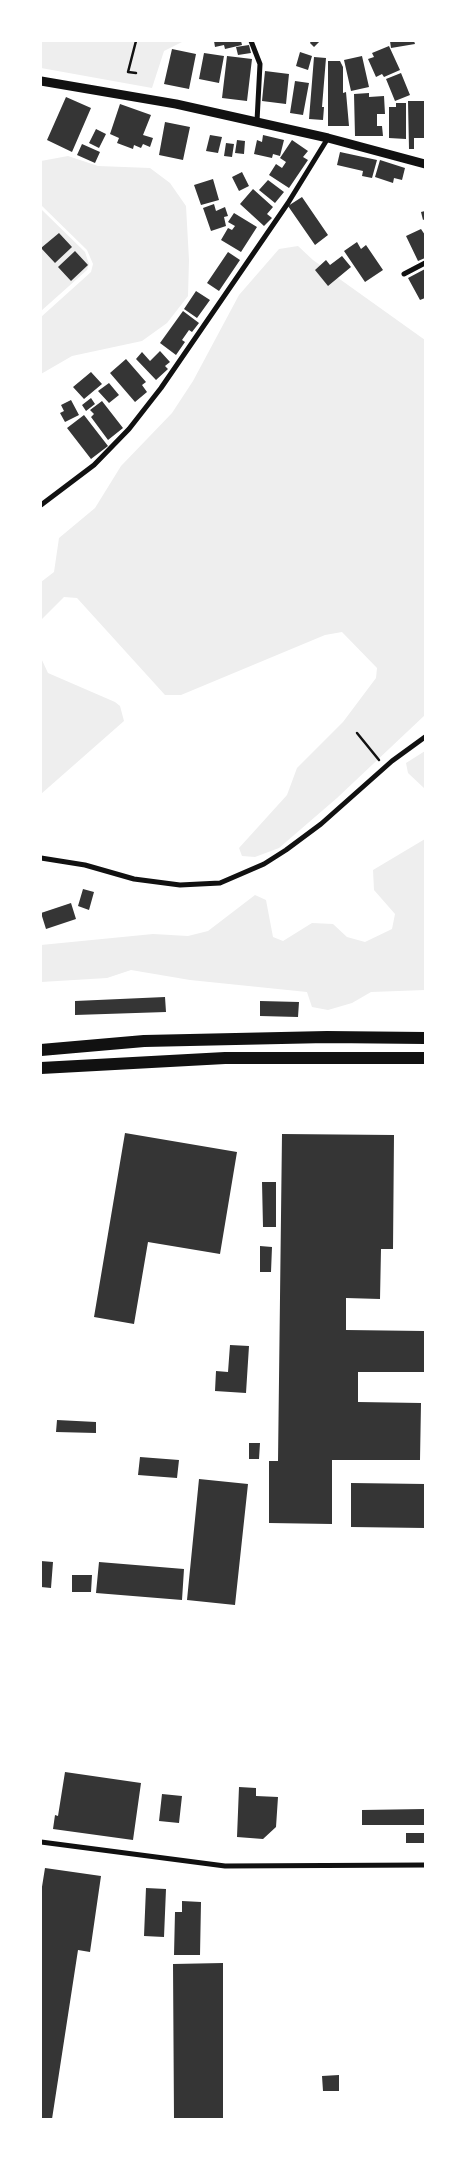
<!DOCTYPE html>
<style>
body{margin:0}
#map{position:relative;width:466px;height:2160px;overflow:hidden;background:#fff;font-family:"DejaVu Sans",sans-serif}
canvas{display:block}
.frame{position:absolute;inset:0;border:42px solid #fff;pointer-events:none}
</style>
<div id="map">
<canvas width="466" height="2160"></canvas>
<div class="frame"></div>
</div>
<script>
const g = document.querySelector('canvas').getContext('2d');
g.lineJoin = 'round';
function paint(path, color) {
  g.fillStyle = color;
  g.fill(path, 'evenodd');
}
function shape(rows) {
  const path = new Path2D();
  for (const r of rows) {
    path.moveTo(r[0], r[1]);
    for (let i = 2; i < r.length; i += 2) path.lineTo(r[i], r[i + 1]);
  }
  return path;
}
function trace(path, color, width, dash) {
  g.strokeStyle = color;
  g.lineWidth = width;
  g.lineCap = dash ? 'butt' : 'round';
  g.setLineDash(dash || []);
  g.stroke(path);
}
paint(shape([
 [41,41,184,41,164,51,152,88,41,68],
 [68,156,98,166,150,168,170,183,186,206,189,260,188,296,167,323,142,341,72,356,41,374,41,317,91,272,93,264,87,250,41,205,41,161],
 [41,209,85,252,89,264,87,270,41,311],
 [298,246,313,260,425,340,425,715,337,798,279,848,255,857,242,856,239,848,287,795,297,768,343,722,376,678,377,668,342,632,325,635,181,695,165,695,77,598,64,597,41,620,41,582,54,572,59,538,95,508,121,466,172,413,193,381,239,295,279,249],
 [41,658,48,673,115,702,120,706,124,721,41,794],
 [425,751,425,789,408,773,406,763],
 [425,839,425,990,371,992,352,1003,328,1010,312,1007,307,992,190,980,131,970,107,978,41,982,41,945,153,934,188,936,208,931,255,895,266,900,273,937,283,941,312,923,333,924,347,937,365,942,392,929,395,914,374,890,373,870]
]), '#eee');
paint(shape([
 [214,41,241,41,242,45,225,49,224,45,215,47],
 [311,41,320,41,314,47,310,43],
 [390,41,414,41,415,44,391,48],
 [249,45,251,53,238,55,236,47],
 [389,46,400,70,384,77,382,74,376,77,368,59,374,57,372,53],
 [172,49,196,54,189,89,164,84],
 [300,52,312,56,308,70,296,66],
 [204,53,224,56,219,83,199,79],
 [227,56,252,59,247,101,222,98],
 [362,56,369,87,351,91,344,60],
 [314,57,326,58,322,107,324,107,323,120,309,119],
 [328,61,340,61,343,67,343,93,346,92,349,126,328,126],
 [265,71,289,74,286,104,262,101],
 [401,73,410,95,395,101,386,79],
 [295,81,309,83,303,115,290,113],
 [369,93,369,97,384,96,385,114,377,114,377,126,382,126,383,136,355,136,354,94],
 [66,97,91,108,72,152,47,140],
 [408,101,425,101,425,138,414,138,414,149,409,149],
 [396,103,406,103,406,139,389,138,389,107,396,107],
 [120,104,151,115,143,135,153,138,150,147,143,144,141,148,134,145,133,149,117,143,119,138,110,134],
 [165,122,190,127,183,160,159,155],
 [96,129,106,134,99,148,89,143],
 [210,135,222,137,218,153,206,151],
 [263,135,284,140,280,156,273,154,272,158,254,154,257,140,262,142],
 [237,140,245,141,244,154,235,153],
 [292,140,308,151,303,157,308,160,289,188,269,175,276,164,282,168,286,162,280,158],
 [226,143,234,144,232,157,224,156],
 [82,144,100,152,95,163,77,155],
 [340,152,377,160,372,178,362,176,363,171,337,165],
 [380,160,405,168,402,180,394,178,393,183,375,177],
 [242,172,249,186,239,191,232,177],
 [213,179,219,200,201,205,194,185],
 [268,180,284,192,275,203,259,190],
 [253,189,273,207,267,214,272,218,264,226,240,204],
 [302,197,328,235,315,245,288,206],
 [214,204,216,211,225,207,228,216,224,217,226,226,211,231,203,208],
 [425,211,425,219,423,220,421,212],
 [234,213,257,227,241,252,221,240,228,228,232,230,235,226,228,222],
 [421,229,425,235,425,258,418,261,406,236],
 [59,233,72,247,55,263,41,248],
 [357,242,361,249,366,245,383,270,365,282,344,251],
 [75,251,88,265,71,281,58,267],
 [228,252,240,260,219,291,207,283],
 [342,256,351,267,328,286,315,270,326,260,330,265],
 [425,269,425,298,420,300,408,278],
 [196,291,210,300,197,318,184,309],
 [183,311,199,323,192,332,189,330,182,340,185,342,176,355,160,343],
 [160,351,170,362,165,366,168,369,156,380,136,359,142,352,150,361],
 [126,359,146,382,142,385,147,392,135,402,110,373],
 [91,372,102,384,84,399,73,387],
 [109,383,119,395,109,403,98,391],
 [91,398,95,404,86,411,82,405],
 [71,400,79,415,65,422,60,413,64,411,61,405],
 [102,401,123,428,108,440,91,417,94,414,90,410],
 [84,415,108,446,91,459,67,428],
 [83,889,94,892,89,910,78,906],
 [71,903,76,919,46,929,41,913],
 [165,997,166,1012,75,1015,75,1001],
 [260,1001,299,1002,298,1017,260,1016],
 [125,1133,237,1152,220,1254,148,1242,134,1324,94,1317],
 [282,1134,394,1135,393,1249,381,1249,380,1299,346,1298,346,1330,424,1331,424,1372,358,1372,358,1402,421,1403,420,1460,332,1460,332,1524,269,1523,269,1461,278,1461],
 [262,1182,276,1182,276,1227,263,1227],
 [260,1246,272,1247,271,1272,260,1272],
 [230,1345,249,1346,246,1393,215,1391,216,1371,228,1372],
 [57,1420,96,1422,96,1433,56,1432],
 [249,1443,260,1443,259,1459,249,1459],
 [140,1457,179,1460,177,1478,138,1475],
 [199,1479,248,1484,235,1605,187,1600],
 [351,1483,425,1484,425,1528,351,1527],
 [41,1561,53,1562,51,1588,41,1587],
 [99,1562,184,1569,182,1600,96,1593],
 [72,1575,92,1575,91,1592,72,1592],
 [65,1772,141,1783,133,1840,53,1829,55,1815,58,1816],
 [239,1787,256,1788,256,1796,278,1797,276,1827,263,1839,237,1837],
 [162,1794,182,1796,179,1823,159,1821],
 [425,1809,425,1825,362,1825,362,1810],
 [406,1833,425,1833,425,1843,406,1843],
 [45,1868,101,1876,90,1952,78,1950,52,2119,41,2119,41,1893],
 [146,1888,166,1889,164,1937,144,1936],
 [182,1901,201,1902,200,1955,174,1955,175,1912,182,1912],
 [223,1963,223,2119,174,2119,173,1964],
 [339,2075,339,2091,323,2091,322,2076]
]), '#353535');
trace(shape([
 [136,73,128,72,136,41],
 [357,733,379,760]
]), '#111', 2.5);
trace(shape([
 [251,41,260,64,257,121],
 [404,274,425,263],
 [41,505,94,465,129,429,161,388,288,203,328,138],
 [41,858,85,865,134,879,180,885,220,883,264,864,286,850,321,824,392,761,425,737],
 [41,1842,225,1866,425,1865]
]), '#111', 5);
trace(shape([
 [41,81,176,104,328,138,425,164]
]), '#111', 9);
trace(shape([
 [41,1050,144,1041,327,1037,425,1038],
 [41,1068,225,1058,425,1058]
]), '#111', 12);
</script>
